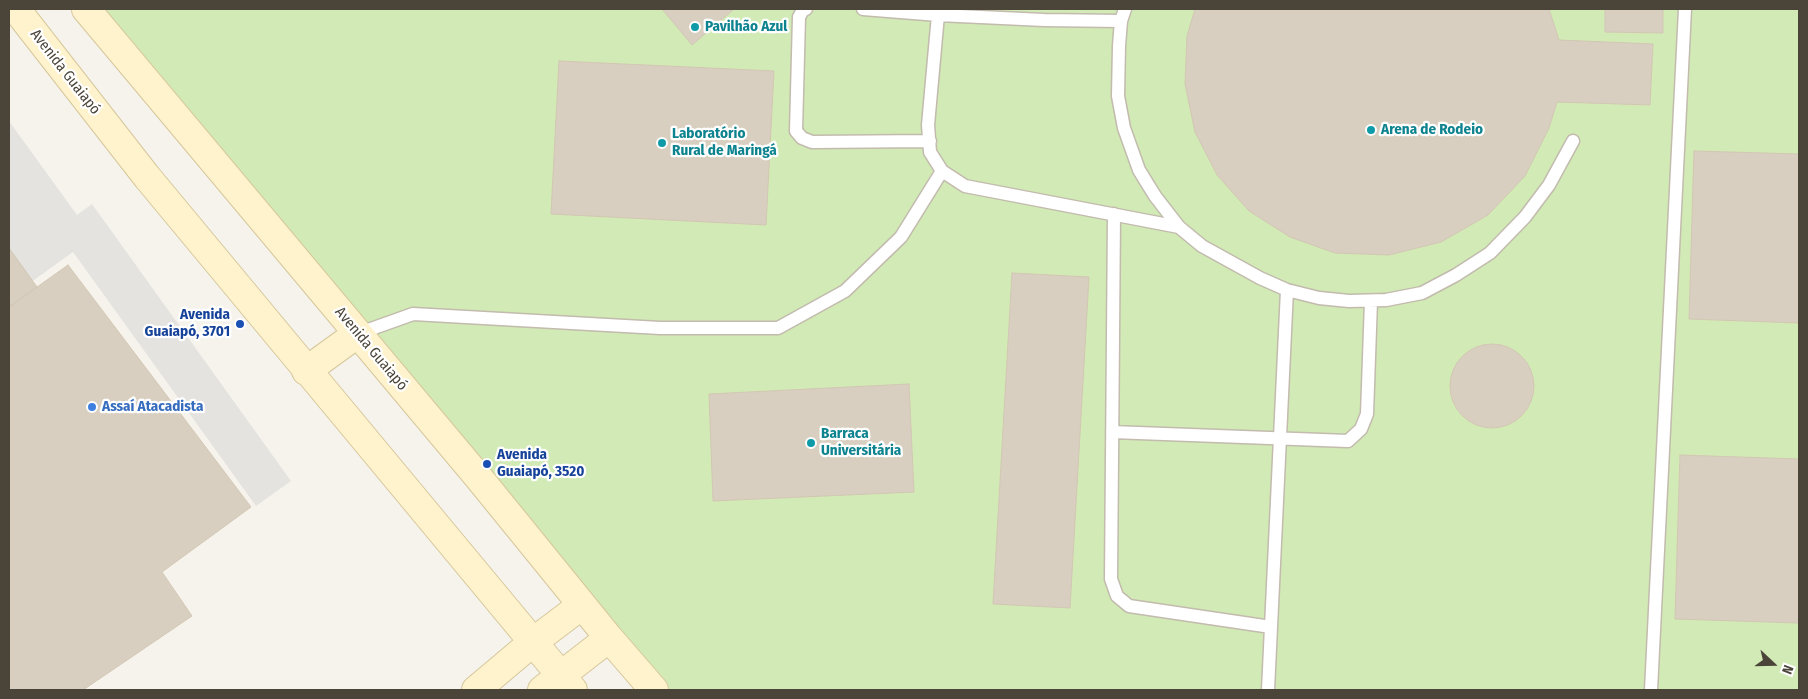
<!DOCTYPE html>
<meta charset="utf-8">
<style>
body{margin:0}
#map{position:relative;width:1808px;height:699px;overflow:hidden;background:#f6f3ec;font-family:"Fira Sans Condensed",sans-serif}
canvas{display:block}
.frame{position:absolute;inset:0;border:10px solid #4b4439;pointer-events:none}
.north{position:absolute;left:1748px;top:639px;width:50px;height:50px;-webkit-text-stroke:4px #fff;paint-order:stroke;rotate:111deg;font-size:14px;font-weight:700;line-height:20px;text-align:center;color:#4b4439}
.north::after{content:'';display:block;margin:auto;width:18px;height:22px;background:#4b4439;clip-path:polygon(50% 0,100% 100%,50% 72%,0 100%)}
</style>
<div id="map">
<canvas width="1808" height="699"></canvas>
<div class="frame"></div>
<div class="north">N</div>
</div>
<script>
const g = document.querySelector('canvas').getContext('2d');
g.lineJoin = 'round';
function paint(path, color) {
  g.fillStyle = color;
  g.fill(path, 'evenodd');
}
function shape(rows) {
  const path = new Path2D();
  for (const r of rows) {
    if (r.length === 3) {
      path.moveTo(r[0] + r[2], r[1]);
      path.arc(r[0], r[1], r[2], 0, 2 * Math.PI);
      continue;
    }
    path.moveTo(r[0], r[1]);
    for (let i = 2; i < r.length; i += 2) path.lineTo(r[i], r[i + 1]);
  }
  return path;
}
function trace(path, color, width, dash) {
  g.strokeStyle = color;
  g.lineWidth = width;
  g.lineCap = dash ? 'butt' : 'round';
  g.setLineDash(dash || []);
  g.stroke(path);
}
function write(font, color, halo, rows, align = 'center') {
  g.font = font + ' "Fira Sans Condensed",sans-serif';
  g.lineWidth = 4.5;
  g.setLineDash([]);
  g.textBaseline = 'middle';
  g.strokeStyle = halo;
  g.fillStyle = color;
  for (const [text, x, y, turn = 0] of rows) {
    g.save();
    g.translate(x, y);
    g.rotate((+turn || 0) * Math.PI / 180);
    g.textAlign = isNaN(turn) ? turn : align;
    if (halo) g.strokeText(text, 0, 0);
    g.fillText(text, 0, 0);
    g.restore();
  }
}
paint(shape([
 [86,9,1799,9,1799,690,654,690]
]), '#d2eab5');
paint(shape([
 [9,121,77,215,92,204,291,481,256,506,73,252,9,298]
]), '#e5e3e0');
const building = shape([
 [662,9,734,9,692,45,662,9],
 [1195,9,1549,9,1559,40,1653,44,1650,105,1557,102,1549,128,1525,176,1488,215,1441,242,1389,255,1335,253,1290,237,1249,211,1217,175,1195,132,1185,84,1187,36,1195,9],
 [1605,9,1663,9,1663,33,1605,32,1605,9],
 [559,61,774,71,766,225,551,214,559,61],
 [1694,151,1799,154,1799,323,1689,319,1694,151],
 [9,248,37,287,9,307,9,248],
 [68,265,251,507,162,572,192,616,83,690,9,690,9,307,68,265],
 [1012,273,1089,277,1070,608,993,604,1012,273],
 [1492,386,42],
 [909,384,914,492,713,501,709,394,909,384],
 [1680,455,1799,459,1799,623,1675,619,1680,455]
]);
paint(building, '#d8cfc1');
trace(building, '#d3c7b4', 1);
const service = shape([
 [806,9,803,10,799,17,796,131,802,138,812,142,930,141],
 [863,9,938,15,1044,20,1121,21],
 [1125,9,1121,21,1119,46,1118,96,1124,128,1139,170,1155,196,1179,227,1202,246,1260,278,1287,290,1319,298,1349,301,1386,300,1422,293,1456,275,1490,253,1525,217,1549,185,1573,141],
 [938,15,928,125,930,152,942,171,965,186,1179,227],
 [1114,214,1111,579,1117,596,1129,606,1271,627],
 [357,334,413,314,660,328,778,328,845,291,901,237,942,171],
 [1112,432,1348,441,1361,429,1367,414,1371,301],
 [1268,690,1287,290],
 [1651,690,1685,9]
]);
const secondary = shape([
 [16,9,147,177,573,690],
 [86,9,479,478,609,638,654,690],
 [306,371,357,334],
 [476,690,533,642,582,605],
 [542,690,609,638]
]);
trace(service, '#c2bbae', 15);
trace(secondary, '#d6c79b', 30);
trace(service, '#fff', 12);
trace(secondary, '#fff3cd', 28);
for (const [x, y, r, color] of [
 [695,27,5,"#0f9aa8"],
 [1371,130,5,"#0f9aa8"],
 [662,143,5,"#0f9aa8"],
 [240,324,5,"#1a4fb4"],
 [92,407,5,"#3f7fe0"],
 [811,443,5,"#0f9aa8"],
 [487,464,5,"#1a4fb4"]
]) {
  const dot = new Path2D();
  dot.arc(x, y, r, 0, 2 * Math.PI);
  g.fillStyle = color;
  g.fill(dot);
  trace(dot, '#fff', 2);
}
write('bold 15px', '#0d838f', '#fff', [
 ["Pavilhão Azul",705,27],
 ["Arena de Rodeio",1381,130],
 ["Laboratório",672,134],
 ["Rural de Maringá",672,151],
 ["Barraca",821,434],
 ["Universitária",821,451]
], 'left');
write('15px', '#4b4439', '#fff', [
 ["Avenida Guaiapó",65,72,52],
 ["Avenida Guaiapó",371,349,50]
]);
write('bold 15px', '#164399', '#fff', [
 ["Avenida",230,315],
 ["Guaiapó, 3701",230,332],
 ["Avenida",497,455,"left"],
 ["Guaiapó, 3520",497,472,"left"]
], 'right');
write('bold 15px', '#366cbe', '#fff', [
 ["Assaí Atacadista",102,407]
], 'left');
</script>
